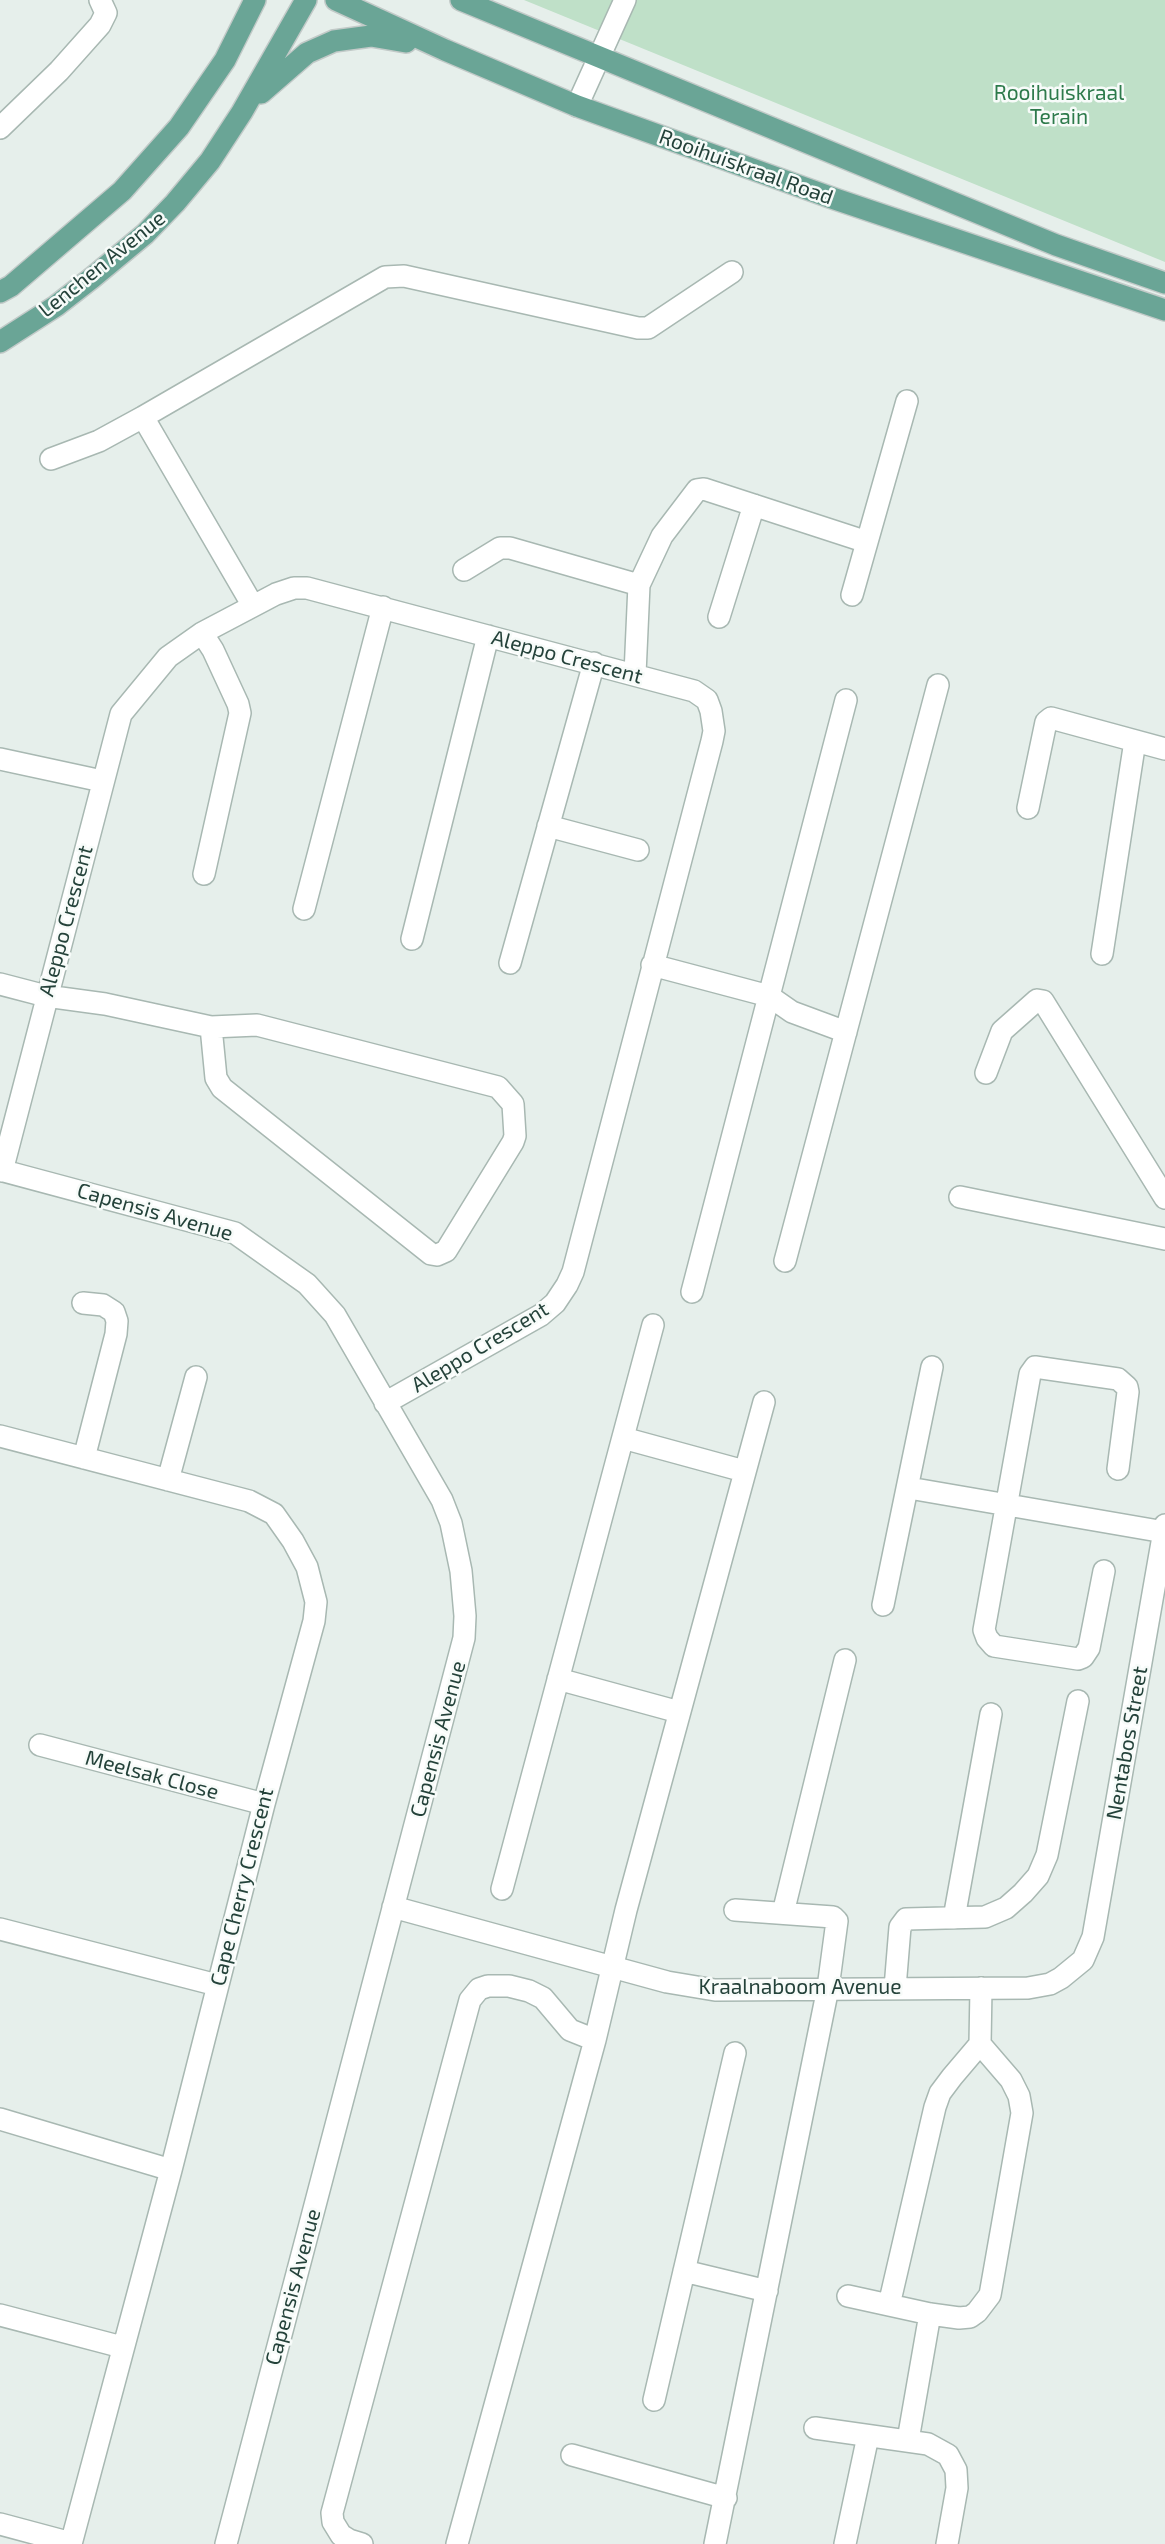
<!DOCTYPE html>
<style>
body{margin:0}
canvas{display:block;background:#e6efeb}
</style>
<canvas width="1165" height="2544"></canvas>
<script>
const g = document.querySelector('canvas').getContext('2d');
g.lineJoin = 'round';
function paint(path, color) {
  g.fillStyle = color;
  g.fill(path, 'evenodd');
}
function shape(rows) {
  const path = new Path2D();
  for (const r of rows) {
    path.moveTo(r[0], r[1]);
    for (let i = 2; i < r.length; i += 2) path.lineTo(r[i], r[i + 1]);
  }
  return path;
}
function trace(path, color, width, dash) {
  g.strokeStyle = color;
  g.lineWidth = width;
  g.lineCap = dash ? 'butt' : 'round';
  g.setLineDash(dash || []);
  g.stroke(path);
}
function write(font, color, halo, rows, align = 'center') {
  g.font = font + ' "Exo 2",sans-serif';
  g.lineWidth = 5;
  g.setLineDash([]);
  g.textBaseline = 'middle';
  g.strokeStyle = halo;
  g.fillStyle = color;
  for (const [text, x, y, turn = 0] of rows) {
    g.save();
    g.translate(x, y);
    g.rotate((+turn || 0) * Math.PI / 180);
    g.textAlign = isNaN(turn) ? turn : align;
    if (halo) g.strokeText(text, 0, 0);
    g.fillText(text, 0, 0);
    g.restore();
  }
}
paint(shape([
 [524,0,1165,0,1165,262]
]), '#bfe0c8');
const minor = shape([
 [577,106,625,0],
 [0,128,59,71,100,25,106,13,100,0],
 [51,459,99,441,143,417],
 [464,570,500,548,510,548,639,585],
 [852,595,907,401],
 [253,606,143,417,385,277,404,276,638,328,648,328,732,272],
 [719,617,754,505],
 [202,633,213,650,238,704,240,713,204,874],
 [635,674,639,585,662,536,697,490,704,489,867,542],
 [0,759,102,781],
 [1028,808,1046,722,1051,718,1165,749],
 [548,826,638,850],
 [304,909,383,607],
 [412,939,488,636],
 [1102,954,1135,741],
 [510,963,594,663],
 [652,965,769,996,792,1012,846,1032],
 [0,984,46,996,105,1004,211,1027,257,1025,498,1087,513,1104,515,1136,513,1142,446,1251,437,1255,431,1254,222,1088,216,1078,211,1027],
 [986,1073,1002,1031,1037,1000,1043,1001,1165,1198],
 [0,1170,235,1233,307,1284,335,1315,442,1500,451,1523,461,1571,465,1616,464,1638,226,2544],
 [2,1171,121,714,168,657,202,633,276,594,294,588,307,588,694,691,707,700,711,711,714,731,712,741,573,1272,567,1285,555,1303,541,1315,385,1403],
 [960,1197,1165,1239],
 [785,1261,938,685],
 [692,1292,846,700],
 [83,1303,103,1305,114,1312,117,1321,116,1334,84,1458],
 [0,1436,249,1501,274,1514,293,1541,307,1567,316,1602,314,1621,264,1804,171,2170,71,2544],
 [623,1438,744,1471],
 [168,1480,196,1377],
 [909,1488,1164,1532],
 [1104,1571,1089,1648,1083,1657,1078,1659,994,1646,987,1638,984,1630,1030,1374,1035,1367,1118,1379,1127,1387,1128,1392,1118,1469],
 [883,1605,932,1367],
 [558,1679,679,1712],
 [40,1745,264,1804],
 [502,1889,653,1325],
 [393,1907,667,1982,715,1990,1028,1988,1050,1984,1061,1978,1083,1960,1093,1937,1165,1525],
 [783,1913,845,1660],
 [954,1918,991,1714],
 [0,1929,217,1985],
 [895,1988,900,1927,906,1919,985,1917,1006,1908,1023,1893,1038,1876,1047,1855,1078,1701],
 [0,2119,171,2170],
 [684,2271,767,2291],
 [848,2296,930,2314,959,2318,970,2317,977,2312,990,2295,1022,2113,1019,2096,1011,2080,980,2044],
 [889,2305,935,2107,940,2093,952,2077,980,2044,981,1988],
 [0,2315,122,2347],
 [654,2400,735,2053],
 [815,2428,928,2444,948,2455,956,2470,957,2488,947,2544],
 [908,2440,930,2314],
 [572,2455,726,2498],
 [0,2524,71,2543],
 [362,2544,349,2540,341,2535,333,2522,332,2513,470,2000,479,1989,488,1986,509,1986,529,1991,543,1998,570,2030,595,2040],
 [457,2544,595,2040,626,1910,764,1402],
 [715,2544,828,1988,837,1921,833,1917,735,1910],
 [845,2544,868,2436]
]);
const major = shape([
 [336,0,445,50,577,106,835,199,1165,310],
 [461,0,1056,245,1165,283],
 [261,93,307,53,334,41,371,36,406,42],
 [0,292,11,286,122,191,179,127,225,60,255,0],
 [0,342,56,306,92,278,145,234,175,203,210,161,242,112,306,0]
]);
trace(minor, '#a8b8b2', 24);
trace(major, '#c2cac8', 24);
trace(minor, '#fff', 21);
trace(major, '#6aa596', 21);
write('21px', '#2d7a4b', '#f7fbf9', [
 ["Rooihuiskraal",1059,93],
 ["Terain",1059,117]
]);
write('21px', '#24423a', '#f7fbf9', [
 ["Rooihuiskraal Road",746,167,20],
 ["Lenchen Avenue",102,264,-39],
 ["Aleppo Crescent",567,657,15],
 ["Aleppo Crescent",66,921,-75],
 ["Capensis Avenue",155,1212,16],
 ["Aleppo Crescent",480,1347,-31],
 ["Capensis Avenue",438,1739,-75],
 ["Nentabos Street",1127,1743,-80],
 ["Meelsak Close",152,1775,15],
 ["Cape Cherry Crescent",242,1887,-76],
 ["Kraalnaboom Avenue",800,1987],
 ["Capensis Avenue",293,2287,-75]
]);
</script>
